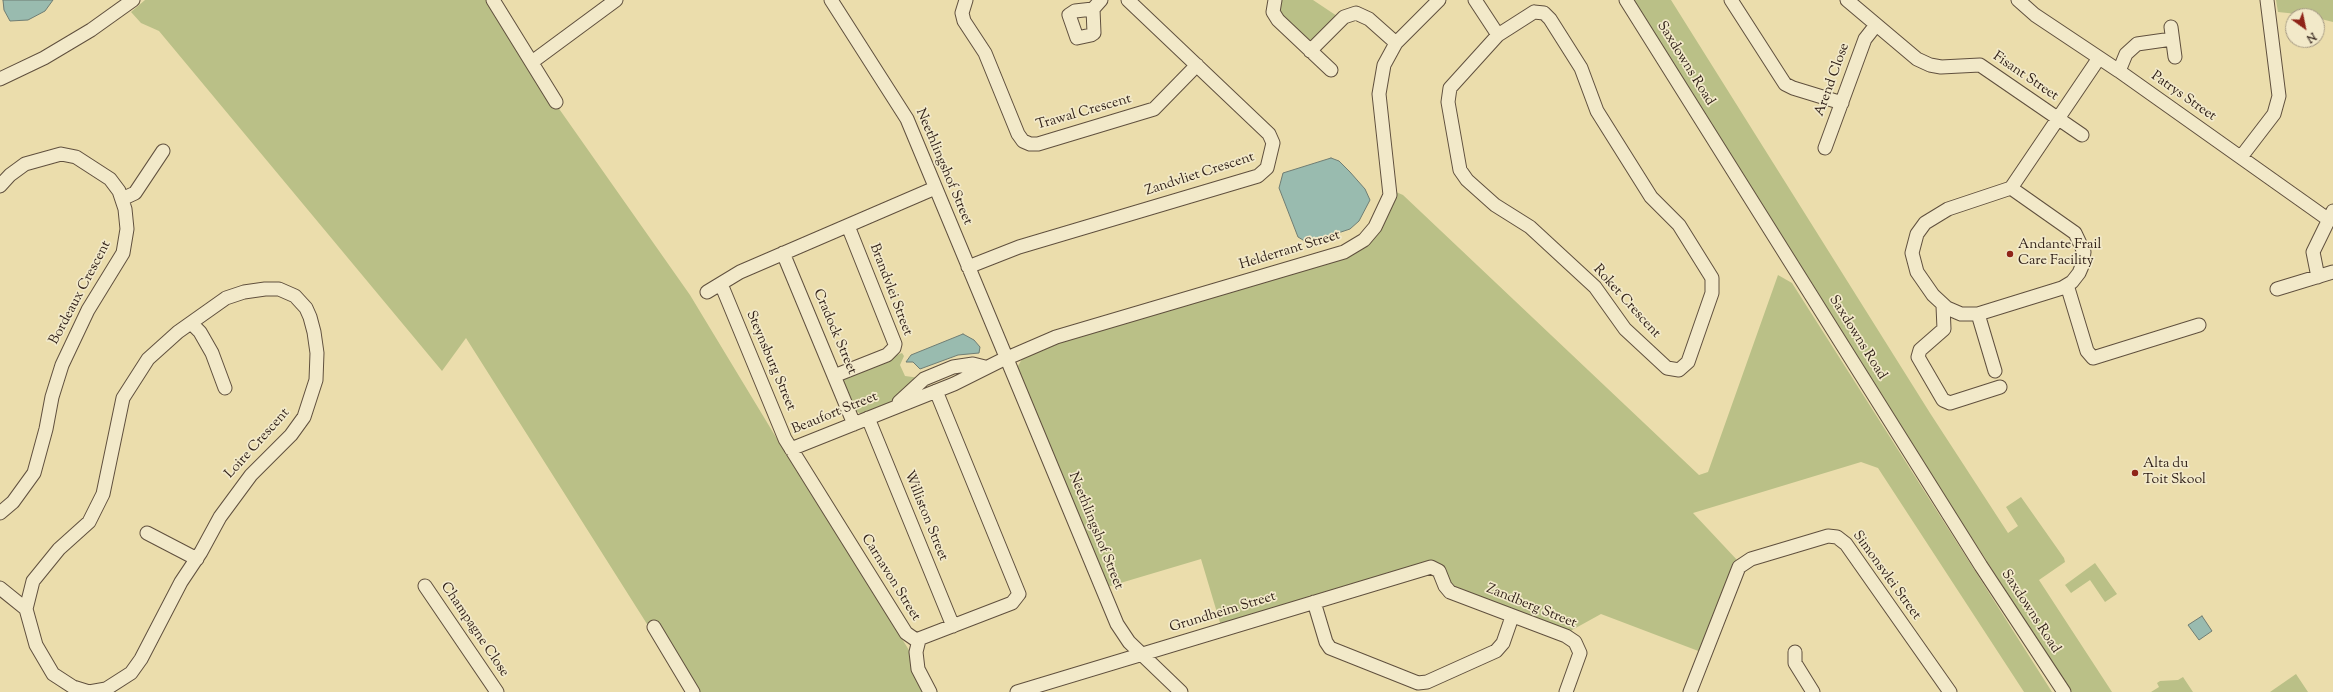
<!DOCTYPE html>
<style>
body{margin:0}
#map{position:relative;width:2333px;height:692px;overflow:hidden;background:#ebddac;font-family:"Sorts Mill Goudy",serif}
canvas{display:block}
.north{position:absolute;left:2285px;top:8px;width:40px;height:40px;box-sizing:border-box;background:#f2e9c9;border:1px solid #a59983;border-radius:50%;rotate:147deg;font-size:11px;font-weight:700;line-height:16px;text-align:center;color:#312119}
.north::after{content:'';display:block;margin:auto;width:14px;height:18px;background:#8f2418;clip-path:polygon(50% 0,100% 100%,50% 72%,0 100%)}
</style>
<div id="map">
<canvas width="2333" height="692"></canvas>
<div class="north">N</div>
</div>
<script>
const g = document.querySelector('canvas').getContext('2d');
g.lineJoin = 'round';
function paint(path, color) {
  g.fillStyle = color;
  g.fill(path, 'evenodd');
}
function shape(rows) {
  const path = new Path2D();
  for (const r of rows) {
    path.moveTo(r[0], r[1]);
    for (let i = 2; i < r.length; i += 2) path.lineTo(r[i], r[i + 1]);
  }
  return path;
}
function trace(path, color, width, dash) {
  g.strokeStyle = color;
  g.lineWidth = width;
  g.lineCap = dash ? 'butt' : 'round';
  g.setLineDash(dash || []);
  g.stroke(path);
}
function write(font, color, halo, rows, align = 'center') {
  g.font = font + ' "Sorts Mill Goudy",serif';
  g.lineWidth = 3.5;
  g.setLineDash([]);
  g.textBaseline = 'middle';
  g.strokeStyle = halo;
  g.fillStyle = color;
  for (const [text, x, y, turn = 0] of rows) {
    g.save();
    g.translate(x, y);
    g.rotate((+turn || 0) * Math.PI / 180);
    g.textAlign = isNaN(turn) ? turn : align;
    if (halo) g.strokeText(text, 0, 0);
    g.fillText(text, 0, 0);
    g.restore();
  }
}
paint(shape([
 [145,0,489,0,555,103,690,295,794,467,924,674,926,673,938,692,690,692,466,338,442,371,159,31,141,23,131,12],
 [1278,0,1313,0,1337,16,1313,40,1306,40,1279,16],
 [1634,0,1671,0,1930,413,2008,533,2018,526,2006,507,2021,497,2064,558,2065,562,2039,580,2112,692,2071,692,1963,524],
 [2276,0,2333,0,2333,22,2317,18,2317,16,2278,12],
 [1396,192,1403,195,1699,475,1708,472,1778,275,1792,283,2052,692,2024,692,1878,468,1861,462,1693,513,1738,561,1701,652,1601,614,1572,630,1571,634,1453,589,1443,569,1221,626,1201,559,1107,587,1019,373,1018,366,1022,359,1054,344,1353,255,1371,242,1381,228,1390,212],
 [902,353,904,356,900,365,905,376,920,378,889,404,863,415,852,409,841,383,843,378],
 [2095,563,2117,594,2105,602,2090,580,2071,593,2065,585],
 [2296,674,2308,692,2270,692],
 [2183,677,2193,692,2151,692,2159,687,2157,683,2160,681,2178,680]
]), '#bac087');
const water = shape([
 [3,0,53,0,45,11,28,20,10,21,4,10,3,0],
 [1331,158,1339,161,1350,172,1365,189,1370,200,1359,221,1350,229,1308,243,1298,237,1279,188,1283,173,1331,158],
 [963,334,974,340,980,347,979,353,958,355,920,369,913,362,906,362,911,355,963,334],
 [2202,616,2212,631,2199,640,2188,625,2202,616]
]);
paint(water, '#99bbaf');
trace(water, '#6f7d73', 1);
const minor = shape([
 [493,0,556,102],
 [831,0,907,119,1004,352],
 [966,0,962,13,964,21,985,53,1018,134,1023,141,1030,144,1038,144,1154,109,1197,65],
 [1275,0,1273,12,1278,20,1331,70],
 [1475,0,1498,35],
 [1626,0,1981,566,2064,692],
 [1731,0,1785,84,1793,88,1842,103],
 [1847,0,1917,59,1930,65,1941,67,1980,65,2082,135],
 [2018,0,2035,15,2119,71,2329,220],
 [1093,9,1075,11,1069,15,1077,38,1091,35,1094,33,1093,9,1101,0],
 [1534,12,1544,13,1550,19,1581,68,1597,111,1651,197,1679,225,1712,278,1712,293,1688,362,1679,370,1667,368,1625,329,1595,287,1530,227,1495,205,1467,180,1460,170,1448,102,1450,88,1498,35,1534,12],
 [2171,27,2175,57],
 [1310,51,1344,17,1356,13,1369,19,1396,43],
 [532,62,616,0],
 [2119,71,2126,54,2137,44,2172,39],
 [0,79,44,58,91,30,133,0],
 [1825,148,1865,39,1876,25],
 [2241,157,2274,114,2279,96,2267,0],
 [0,186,10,175,25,164,61,154,76,157,110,179,119,191,125,209,127,229,123,253,88,310,62,365,52,397,46,429,34,473,13,502,0,513],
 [2011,188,2075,233,2084,252,2082,266,2079,273,2072,282,2062,288,1978,314,1961,314,1947,308,1933,295,1917,272,1912,253,1917,234,1925,223,1948,209,2011,188,2099,58],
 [122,199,135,193,163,151],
 [783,253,854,424],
 [968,267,1019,247,1258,176,1267,168,1273,143,1269,134,1128,0],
 [2318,277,2313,252,2333,211],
 [721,284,785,439,906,633,916,640,1012,603,1019,594,936,391],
 [2067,285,2087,351,2093,358,2199,325],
 [265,289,279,289,295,296,306,308,310,317,314,332,317,353,316,380,304,417,291,435,251,475,220,517,201,552,181,582,141,659,131,673,106,689,89,692,73,687,53,674,36,645,26,609,33,581,59,549,89,522,103,494,123,398,148,359,178,332,226,298,244,292,265,289],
 [2277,289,2333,272],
 [707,292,740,272,935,188],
 [1943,306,1944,329,1920,350,1918,357,1943,400,1950,403,2000,387],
 [1978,314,1995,371],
 [191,323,200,332,212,353,225,388],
 [1012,356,1056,337,1344,252,1364,240,1375,227,1390,195,1379,94,1384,65,1396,43,1439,0],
 [1009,364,1117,624,1129,642,1181,692],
 [834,376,887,355,894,348,895,344,848,226],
 [899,402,924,379,953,367,973,364,985,367],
 [868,418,953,626],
 [791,449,954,384,1000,361],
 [147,533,197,559],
 [425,586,497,692],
 [0,588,26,609],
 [1314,602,1326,642,1330,648,1418,683,1427,682,1496,651,1503,643,1512,617],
 [654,627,693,692],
 [919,640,916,652,918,669,930,692],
 [1795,652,1795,663,1813,692],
 [1017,692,1431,567,1439,571,1445,586,1450,592,1566,636,1575,642,1580,653,1566,692],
 [1690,692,1739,567,1751,559,1828,536,1837,537,1846,544,1950,692]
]);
trace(minor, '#60503e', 15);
trace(minor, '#f2e9c9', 13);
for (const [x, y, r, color] of [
 [2010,254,4,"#8f2418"],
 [2135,473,4,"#8f2418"]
]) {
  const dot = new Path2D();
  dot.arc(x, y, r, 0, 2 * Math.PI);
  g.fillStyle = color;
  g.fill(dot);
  trace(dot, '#f2e9c9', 1.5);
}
write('14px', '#312119', '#f2e9c9', [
 ["Saxdowns Road",1685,64,58],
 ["Fisant Street",2025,77,34],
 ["Arend Close",1833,80,-70],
 ["Patrys Street",2183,97,35],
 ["Trawal Crescent",1084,113,-16],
 ["Neethlingshof Street",943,167,67],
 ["Zandvliet Crescent",1200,175,-18],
 ["Helderrant Street",1290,251,-17],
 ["Brandvlei Street",890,290,69],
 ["Bordeaux Crescent",81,293,-62],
 ["Roket Crescent",1626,302,48],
 ["Cradock Street",834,332,67],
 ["Saxdowns Road",1857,338,58],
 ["Steynsburg Street",770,361,67],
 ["Beaufort Street",835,414,-22],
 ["Loire Crescent",258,444,-48],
 ["Williston Street",925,516,68],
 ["Neethlingshof Street",1095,531,68],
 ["Simonsvlei Street",1886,576,54],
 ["Carnavon Street",890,578,58],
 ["Zandberg Street",1531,607,22],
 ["Saxdowns Road",2030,612,57],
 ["Grundheim Street",1223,613,-17],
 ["Champagne Close",474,630,56]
]);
write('14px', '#312119', '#f2e9c9', [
 ["Andante Frail",2018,246],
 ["Care Facility",2018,262],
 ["Alta du",2143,465],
 ["Toit Skool",2143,481]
], 'left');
</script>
